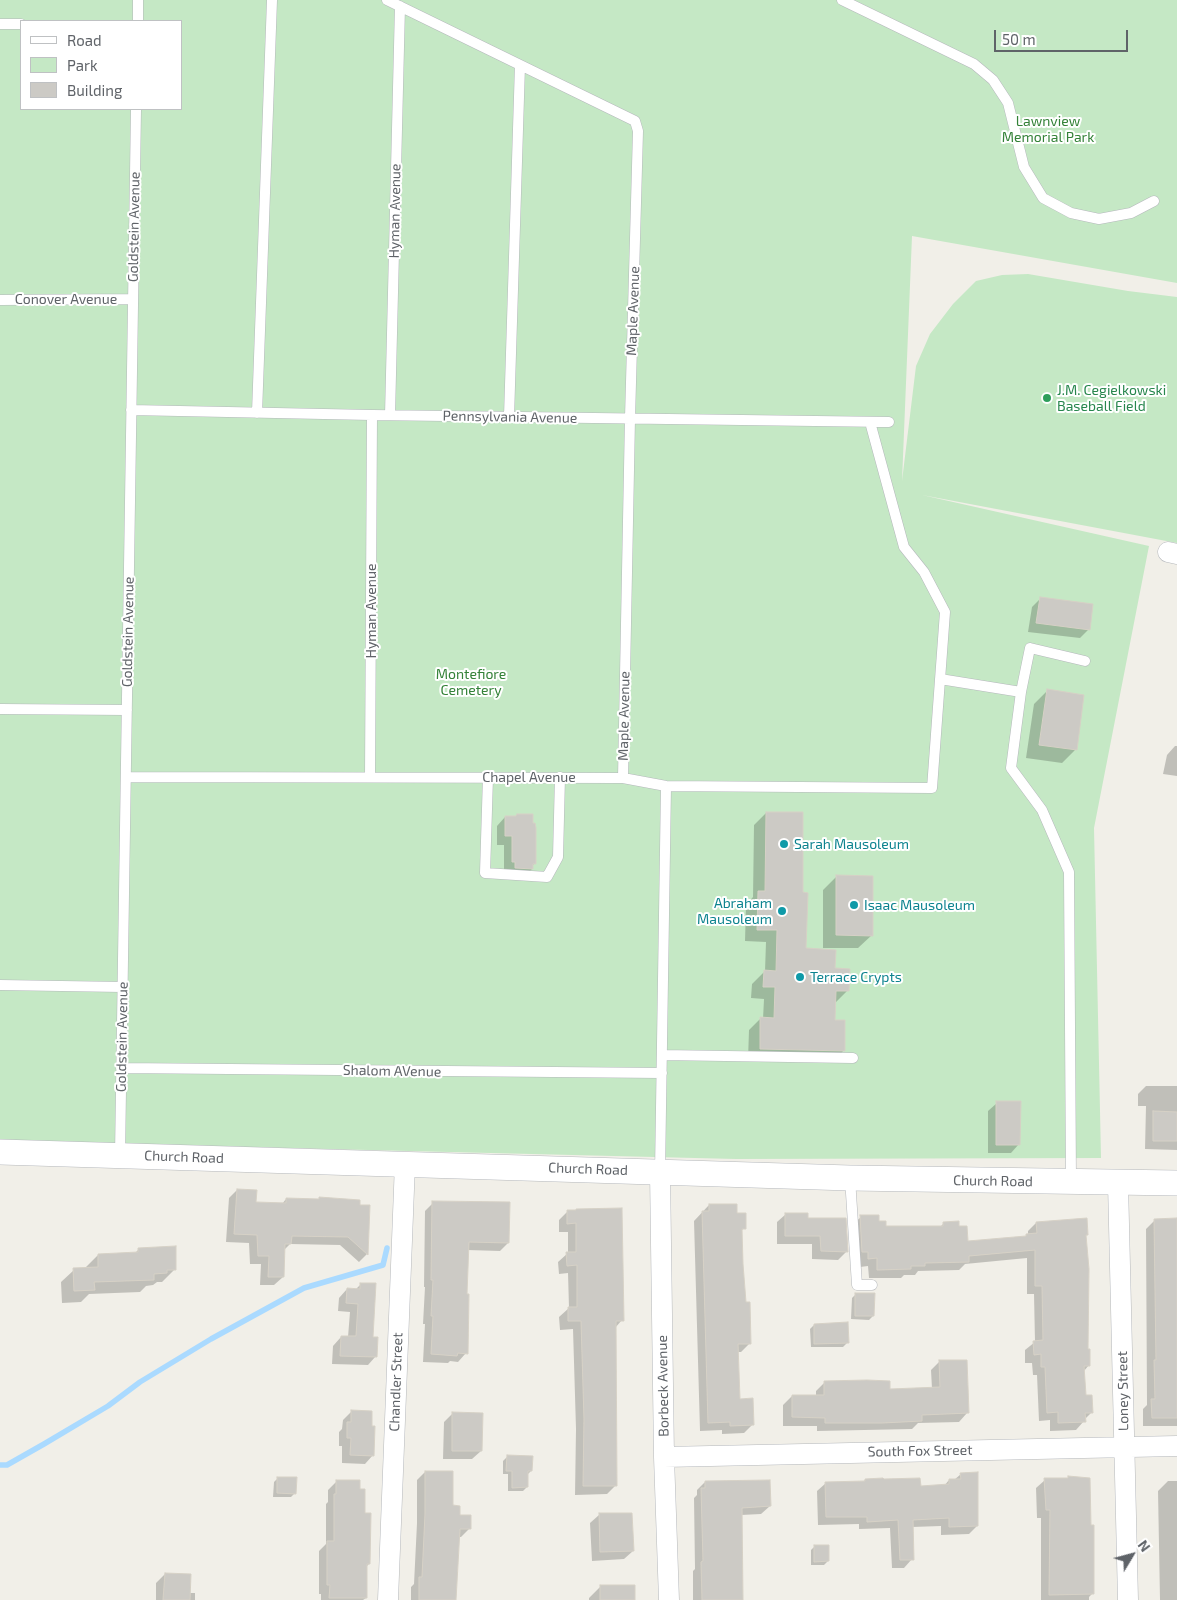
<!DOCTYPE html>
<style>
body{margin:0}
#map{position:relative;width:1177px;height:1600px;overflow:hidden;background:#f1efe8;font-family:"Exo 2",sans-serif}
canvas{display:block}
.legend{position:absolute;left:20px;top:20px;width:162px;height:90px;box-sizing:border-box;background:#fff;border:1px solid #bfc1c3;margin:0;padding:6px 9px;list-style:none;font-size:15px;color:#5f6368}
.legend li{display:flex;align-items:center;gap:10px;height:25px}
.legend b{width:25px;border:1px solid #bfc1c3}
.north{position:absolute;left:1107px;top:1530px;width:50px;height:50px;-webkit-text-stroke:4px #fff;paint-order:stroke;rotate:53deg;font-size:14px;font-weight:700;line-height:20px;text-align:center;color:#5f6368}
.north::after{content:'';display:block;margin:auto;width:18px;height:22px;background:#5f6368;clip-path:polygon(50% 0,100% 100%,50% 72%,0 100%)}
.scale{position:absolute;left:994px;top:30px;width:134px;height:22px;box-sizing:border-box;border:2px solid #5f6368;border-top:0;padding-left:6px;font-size:15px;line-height:18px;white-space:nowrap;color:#5f6368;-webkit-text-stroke:4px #fff;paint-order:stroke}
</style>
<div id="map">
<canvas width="1177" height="1600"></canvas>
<ul class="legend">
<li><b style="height:6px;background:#fff"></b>Road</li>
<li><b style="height:14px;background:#c5e8c5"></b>Park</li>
<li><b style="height:14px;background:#cccac5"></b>Building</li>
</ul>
<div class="north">N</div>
<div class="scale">50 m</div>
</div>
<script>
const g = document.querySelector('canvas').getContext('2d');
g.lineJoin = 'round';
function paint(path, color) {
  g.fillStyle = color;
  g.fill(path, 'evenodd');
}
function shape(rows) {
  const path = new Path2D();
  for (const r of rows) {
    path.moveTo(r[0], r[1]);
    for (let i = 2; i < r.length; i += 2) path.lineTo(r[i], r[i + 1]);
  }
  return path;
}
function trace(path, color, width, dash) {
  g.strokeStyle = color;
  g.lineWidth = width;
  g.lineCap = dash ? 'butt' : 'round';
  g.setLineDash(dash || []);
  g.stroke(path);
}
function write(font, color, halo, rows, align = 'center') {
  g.font = font + ' "Exo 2",sans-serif';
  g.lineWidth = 4;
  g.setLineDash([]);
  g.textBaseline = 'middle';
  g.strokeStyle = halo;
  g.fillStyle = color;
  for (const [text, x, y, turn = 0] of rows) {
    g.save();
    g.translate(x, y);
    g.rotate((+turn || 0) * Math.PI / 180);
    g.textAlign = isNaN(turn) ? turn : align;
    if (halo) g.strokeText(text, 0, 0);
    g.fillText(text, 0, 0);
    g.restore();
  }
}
paint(shape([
 [0,0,1177,0,1177,283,912,236,902,481,916,366,930,334,953,304,976,281,1002,275,1028,274,1128,291,1177,297,1177,543,922,495,1149,546,1094,828,1101,1158,736,1159,0,1141],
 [21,21,181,21,181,109,21,109]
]), '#c5e8c5');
paint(shape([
 [1040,599,1088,630,1080,638,1028,632,1032,607],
 [1047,691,1083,696,1075,750,1062,763,1026,758,1034,704],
 [1175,746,1177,746,1177,776,1163,774,1167,755],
 [766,813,801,894,805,949,834,969,847,991,835,1003,834,1021,844,1050,832,1063,748,1060,749,1030,761,1018,763,1019,764,999,751,998,752,984,765,971,766,942,745,941,746,905,753,897,754,825],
 [517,815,535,863,532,866,532,869,524,877,504,871,504,845,497,845,497,826,505,817,515,817],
 [837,876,872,935,858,948,823,948,823,890],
 [1146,1086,1177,1086,1177,1150,1145,1149,1146,1106,1138,1106,1138,1094],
 [997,1103,1019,1144,1011,1153,988,1153,988,1111],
 [237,1190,255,1203,282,1204,286,1199,317,1201,319,1199,368,1207,367,1254,359,1262,340,1245,290,1244,284,1250,283,1277,274,1285,260,1285,261,1264,250,1264,249,1243,226,1242,229,1198],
 [433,1203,508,1243,500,1251,467,1250,466,1295,466,1353,458,1362,450,1361,448,1363,423,1362,425,1324,423,1324,425,1287,424,1287,425,1211],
 [709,1205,736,1214,744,1228,741,1231,745,1304,750,1343,741,1352,737,1352,739,1400,753,1424,744,1433,722,1434,722,1430,700,1431,694,1221],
 [576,1210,622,1320,615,1328,616,1485,607,1494,575,1495,576,1429,573,1329,560,1330,559,1317,569,1308,568,1273,559,1274,558,1262,568,1253,568,1232,559,1232,559,1220,568,1211,575,1211],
 [786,1214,806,1220,847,1251,838,1260,812,1259,812,1244,777,1244,777,1222],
 [861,1217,878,1223,885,1228,940,1227,944,1223,958,1228,967,1242,1024,1238,1028,1235,1028,1231,1036,1223,1087,1235,1085,1236,1087,1350,1089,1365,1084,1371,1085,1396,1092,1412,1084,1420,1084,1421,1076,1430,1050,1431,1050,1420,1039,1421,1037,1375,1033,1375,1032,1363,1025,1363,1025,1350,1035,1342,1034,1294,1027,1294,1027,1258,965,1264,959,1270,918,1271,915,1275,904,1275,901,1278,869,1278,868,1266,860,1267,852,1225],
 [1177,1219,1177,1426,1143,1426,1143,1409,1147,1405,1146,1229,1155,1220],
 [139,1249,175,1269,162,1282,157,1282,153,1285,146,1286,140,1292,89,1294,81,1302,62,1303,61,1282,74,1270,86,1269,86,1267,98,1255,134,1254],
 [361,1284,376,1356,368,1365,332,1364,333,1346,341,1337,348,1337,350,1312,338,1311,339,1298,347,1289,355,1290],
 [856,1294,873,1316,869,1320,851,1319,852,1298],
 [814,1325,847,1343,843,1347,811,1347,810,1329],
 [940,1361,967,1413,959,1422,918,1423,912,1429,817,1431,817,1426,783,1426,783,1405,792,1396,816,1396,816,1391,825,1382,888,1390,932,1389,931,1370],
 [351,1412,373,1455,365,1464,342,1463,342,1446,339,1446,339,1432,342,1429,343,1420],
 [453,1413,481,1451,472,1459,443,1459,444,1422],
 [507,1457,531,1471,527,1475,527,1487,523,1491,508,1491,508,1474,503,1474,503,1461],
 [425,1472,469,1529,461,1537,458,1537,455,1600,411,1600,411,1587,414,1584,417,1523,417,1480],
 [961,1474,977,1526,969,1534,941,1535,941,1526,912,1527,912,1559,904,1568,892,1568,890,1528,859,1529,859,1524,818,1525,817,1491,826,1483,863,1482,865,1480,919,1487,944,1486,949,1480,954,1480],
 [278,1478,295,1493,291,1497,273,1497,274,1482],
 [1045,1480,1093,1593,1089,1597,1089,1600,1041,1600,1041,1518,1037,1518,1036,1488],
 [337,1481,364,1515,369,1564,366,1567,366,1598,363,1600,321,1600,321,1594,319,1594,319,1551,326,1544,326,1504,328,1502,328,1490],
 [1168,1481,1177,1481,1177,1600,1160,1600,1158,1491],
 [705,1482,770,1506,761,1514,741,1515,742,1600,693,1600,693,1571,695,1569,694,1498,697,1495,697,1490],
 [599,1515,633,1551,624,1559,592,1561,590,1523],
 [815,1546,828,1561,824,1565,811,1565,811,1550],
 [165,1574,189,1593,195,1593,195,1600,156,1600,156,1583],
 [600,1587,634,1600,589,1600,589,1598]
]), '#0003');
trace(shape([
 [0,1465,7,1465,44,1444,108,1406,140,1382,211,1339,304,1288,383,1265,387,1248]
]), '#aadaff', 5.5);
const building = shape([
 [1040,597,1093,604,1090,630,1036,623,1040,597],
 [1047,689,1084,695,1077,750,1039,745,1047,689],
 [766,812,803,812,803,892,808,893,806,948,836,950,835,968,850,969,849,991,836,991,835,1020,845,1020,845,1051,760,1049,760,1017,774,1018,775,987,763,987,764,970,776,971,777,930,757,930,758,891,765,891,766,812],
 [517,814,533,814,533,823,535,823,536,828,536,864,533,864,533,869,515,868,515,862,512,862,512,836,505,836,505,816,516,816,517,814],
 [836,875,873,876,873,936,836,935,836,875],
 [996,1101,1021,1101,1020,1145,996,1145,996,1101],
 [1153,1111,1177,1112,1177,1141,1153,1141,1153,1111],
 [237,1189,257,1190,256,1202,286,1203,286,1198,319,1199,319,1197,360,1200,360,1205,370,1205,368,1255,348,1237,292,1236,291,1244,285,1244,284,1277,268,1277,269,1256,258,1256,257,1235,234,1234,237,1189],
 [432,1201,510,1202,509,1243,469,1242,467,1294,469,1294,468,1354,458,1353,457,1356,431,1354,433,1316,431,1316,433,1280,431,1280,432,1201],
 [709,1204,737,1204,737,1213,746,1213,746,1229,742,1229,743,1264,746,1302,750,1302,751,1344,738,1344,740,1399,753,1398,754,1425,730,1426,730,1422,708,1423,702,1211,709,1211,709,1204],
 [622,1208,624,1321,616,1321,617,1486,583,1486,584,1419,581,1321,568,1321,568,1307,577,1307,577,1265,567,1266,566,1252,576,1252,576,1223,567,1224,567,1210,576,1210,576,1209,622,1208],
 [785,1213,808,1213,808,1218,846,1218,848,1252,821,1251,820,1236,785,1236,785,1213],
 [860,1215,879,1215,879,1221,886,1221,886,1226,943,1226,943,1222,959,1221,959,1226,967,1226,968,1241,1026,1236,1026,1234,1037,1233,1036,1222,1087,1218,1088,1235,1086,1235,1089,1269,1088,1349,1090,1349,1090,1366,1084,1366,1086,1395,1092,1395,1093,1413,1085,1413,1086,1422,1058,1423,1058,1412,1047,1413,1045,1367,1041,1367,1041,1354,1034,1355,1033,1341,1043,1340,1042,1286,1035,1286,1035,1250,969,1256,969,1262,925,1263,925,1266,911,1266,911,1269,877,1270,877,1258,868,1259,868,1252,862,1252,860,1215],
 [1177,1218,1177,1418,1152,1418,1151,1399,1155,1399,1154,1360,1156,1360,1154,1219,1177,1218],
 [176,1246,176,1270,167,1270,167,1273,154,1274,154,1280,94,1282,95,1290,74,1291,73,1268,98,1267,98,1254,138,1252,138,1248,176,1246],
 [360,1283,376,1283,373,1337,378,1337,377,1357,340,1356,341,1336,356,1336,358,1304,346,1303,347,1288,360,1289,360,1283],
 [855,1293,875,1293,874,1316,855,1316,855,1293],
 [848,1322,849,1343,814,1344,814,1324,848,1322],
 [939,1360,967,1360,969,1413,922,1415,922,1421,882,1423,825,1423,825,1418,792,1417,792,1395,824,1395,824,1381,867,1380,890,1381,890,1389,940,1387,939,1360],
 [351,1410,372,1411,372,1426,375,1426,374,1456,350,1455,351,1438,347,1438,347,1422,351,1422,351,1410],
 [452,1412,483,1413,482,1451,452,1451,452,1412],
 [507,1455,533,1456,532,1471,528,1471,528,1487,512,1488,512,1471,506,1471,507,1455],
 [425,1471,453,1471,453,1505,460,1506,460,1515,471,1515,471,1529,460,1529,456,1600,419,1600,419,1577,422,1577,425,1514,425,1471],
 [978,1472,978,1526,949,1527,949,1518,913,1520,914,1560,900,1560,898,1520,867,1522,867,1517,826,1517,825,1482,865,1481,865,1479,883,1478,884,1479,920,1478,921,1486,949,1484,949,1479,961,1479,960,1473,978,1472],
 [1068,1476,1090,1478,1091,1525,1094,1525,1094,1594,1049,1595,1050,1510,1046,1510,1044,1478,1068,1478,1068,1476],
 [277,1477,297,1477,296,1494,277,1493,277,1477],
 [336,1480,360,1480,360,1489,365,1489,365,1513,371,1513,370,1564,367,1564,367,1598,329,1598,330,1585,327,1585,327,1541,334,1541,334,1494,336,1494,336,1480],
 [770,1480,771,1506,742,1508,743,1600,702,1600,701,1562,703,1561,701,1488,705,1488,705,1481,770,1480],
 [599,1513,632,1513,634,1551,600,1552,599,1513],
 [814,1545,829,1545,829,1561,814,1562,814,1545],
 [165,1573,191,1574,190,1600,163,1600,165,1573],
 [600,1585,635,1585,635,1600,600,1600,600,1585]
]);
paint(building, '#cccac5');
trace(building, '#d6d1c6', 1);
const service = shape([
 [387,0,635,121,638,131,630,418,623,778],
 [842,0,974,64,993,80,1008,103,1024,167,1043,198,1071,213,1099,219,1131,213,1154,201],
 [138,21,138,0],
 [0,24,21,24],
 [0,300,132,299],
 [131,410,372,415,889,422],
 [257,413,272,0],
 [390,415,400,6],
 [509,417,520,65],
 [940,679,1021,692],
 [0,709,127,710],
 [126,777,623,778,666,786,932,788,945,612,924,572,904,547,870,422],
 [370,777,372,415],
 [488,777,485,873,547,877,558,857,560,777],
 [0,985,122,987],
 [662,1055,853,1058],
 [121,1068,662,1073],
 [120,1155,136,109],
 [660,1172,666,786],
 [850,1178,857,1285,872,1285],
 [1071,1181,1069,872,1042,810,1011,768,1021,692,1030,648,1085,661]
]);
const minor = shape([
 [1168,552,1177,554],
 [660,1172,664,1457,669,1600],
 [1118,1183,1128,1600],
 [664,1457,1177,1446],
 [388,1600,405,1163]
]);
const tertiary = shape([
 [0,1152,850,1178,1177,1183]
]);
trace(service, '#b5b8bc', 11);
trace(minor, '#b5b8bc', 21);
trace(tertiary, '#b5b8bc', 26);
trace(service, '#fff', 10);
trace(minor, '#fff', 20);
trace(tertiary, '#fff', 25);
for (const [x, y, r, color] of [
 [1047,398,5,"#2e9e5b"],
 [784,844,5,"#0f9aa8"],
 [854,905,5,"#0f9aa8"],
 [782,911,5,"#0f9aa8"],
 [800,977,5,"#0f9aa8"]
]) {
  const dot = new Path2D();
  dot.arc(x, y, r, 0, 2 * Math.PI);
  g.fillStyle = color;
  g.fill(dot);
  trace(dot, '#fff', 2);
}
write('14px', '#348238', '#fff', [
 ["Lawnview",1048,121],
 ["Memorial Park",1048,137],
 ["Montefiore",471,674],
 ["Cemetery",471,690]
]);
write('14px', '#5f6368', '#fff', [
 ["Hyman Avenue",395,211,-89],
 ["Goldstein Avenue",134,227,-89],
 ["Conover Avenue",66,299],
 ["Maple Avenue",633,311,-88],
 ["Pennsylvania Avenue",510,417,1],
 ["Hyman Avenue",371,611,-90],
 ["Goldstein Avenue",128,632,-89],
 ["Maple Avenue",624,716,-89],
 ["Chapel Avenue",529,777],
 ["Goldstein Avenue",122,1037,-89],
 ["Shalom AVenue",392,1071,1],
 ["Church Road",184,1157,2],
 ["Church Road",588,1169,2],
 ["Church Road",993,1181,1],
 ["Chandler Street",396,1382,-88],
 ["Borbeck Avenue",663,1386,-91],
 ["Loney Street",1123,1391,-91],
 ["South Fox Street",920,1451,-1]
]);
write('14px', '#27864d', '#fff', [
 ["J.M. Cegielkowski",1057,390],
 ["Baseball Field",1057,406]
], 'left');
write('14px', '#0d838f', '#fff', [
 ["Sarah Mausoleum",794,844],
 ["Abraham",772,903,"right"],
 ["Mausoleum",772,919,"right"],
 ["Isaac Mausoleum",864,905],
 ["Terrace Crypts",810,977]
], 'left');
</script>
